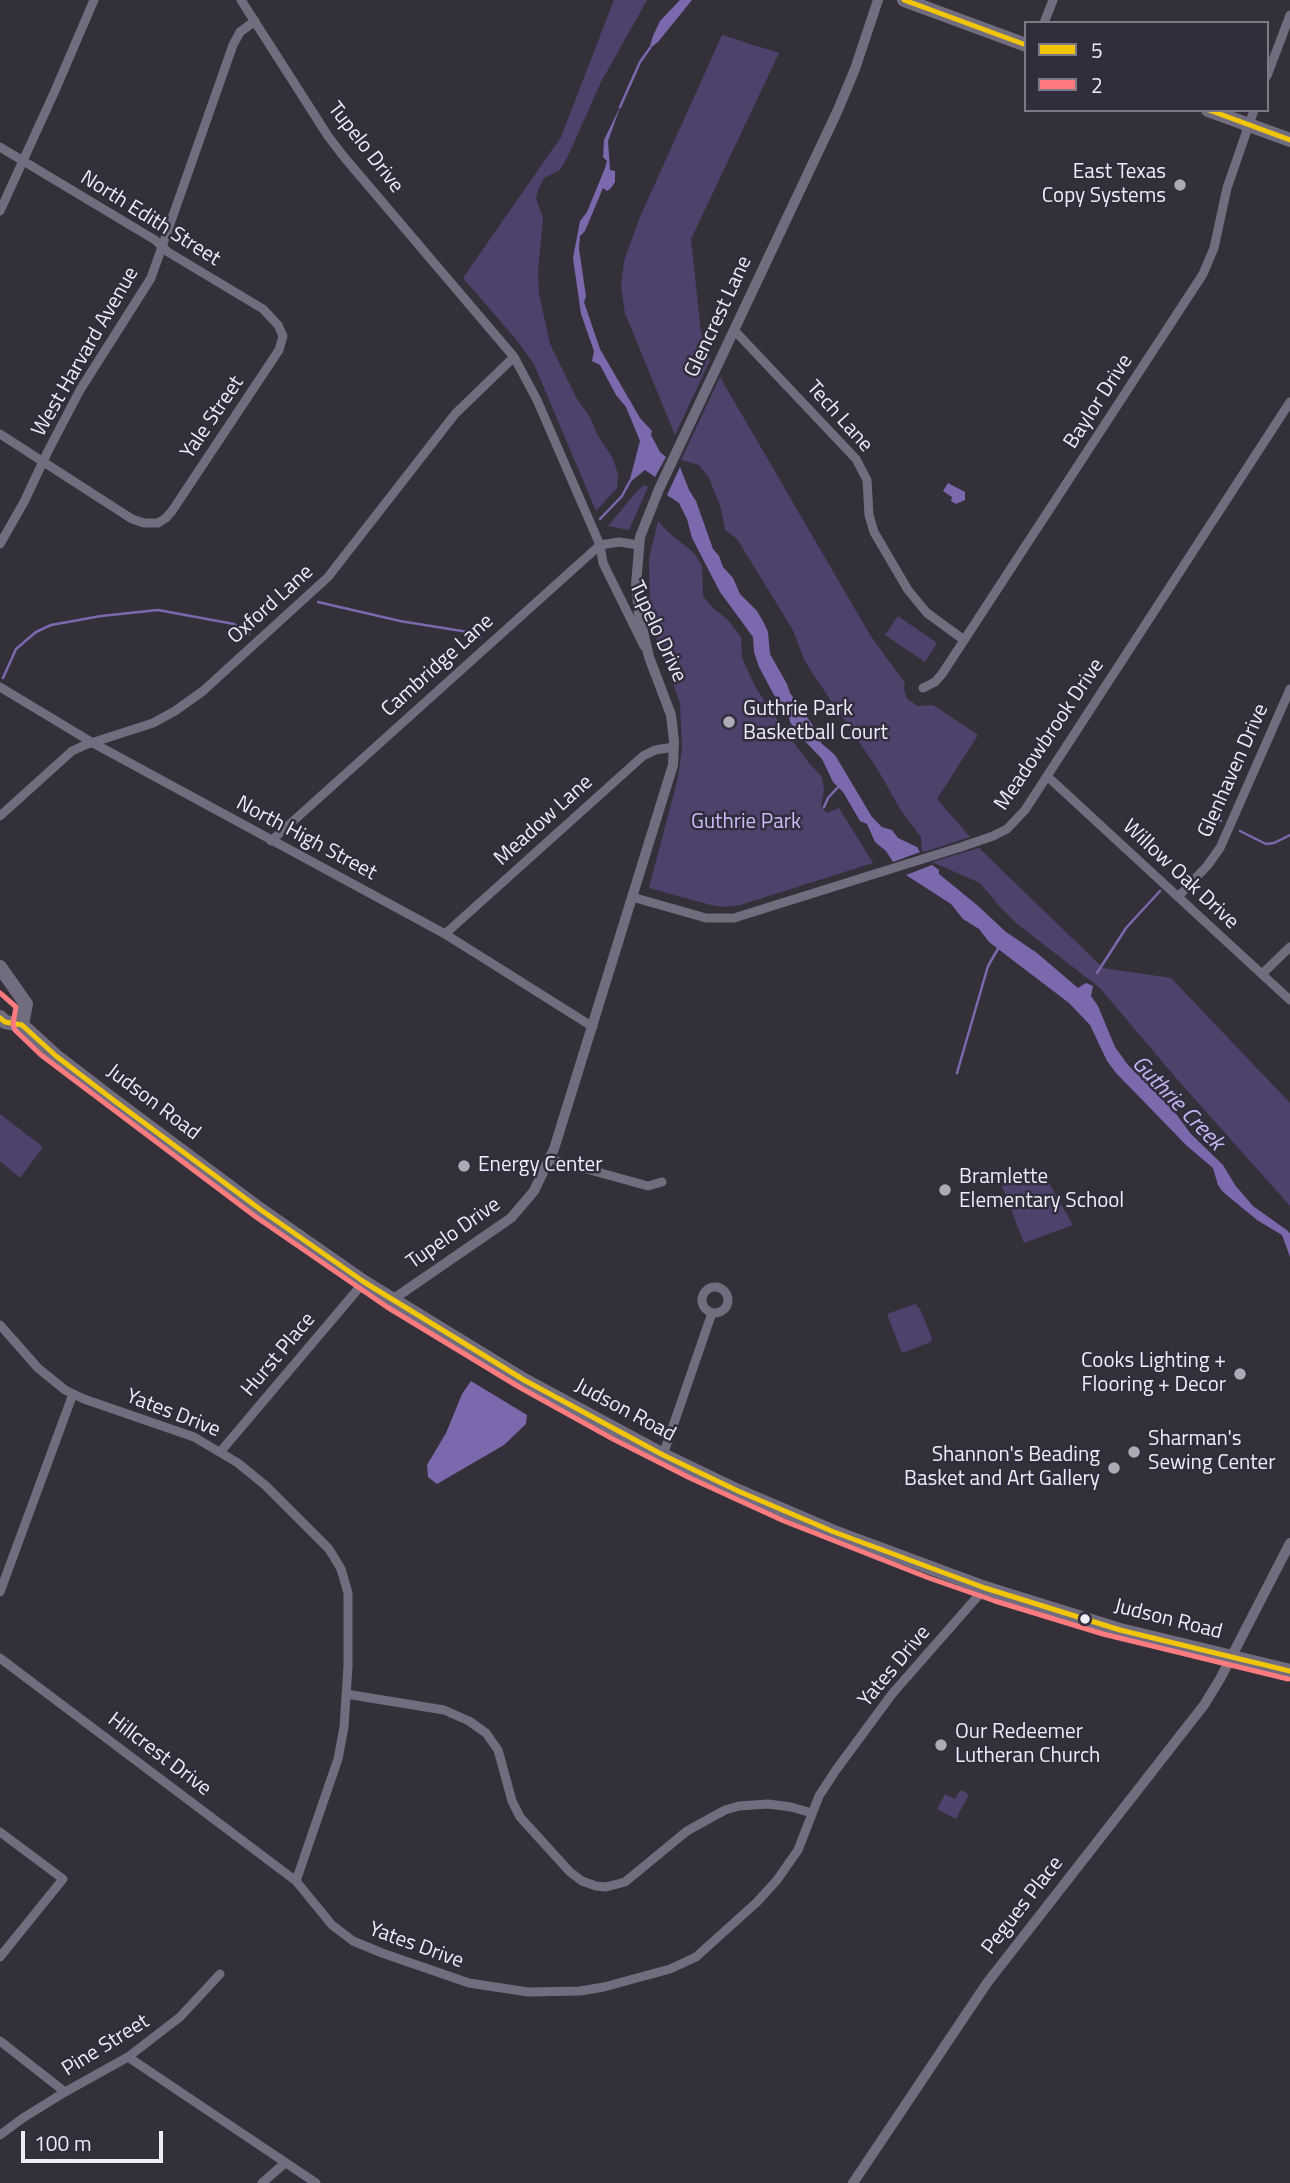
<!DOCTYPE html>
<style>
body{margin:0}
#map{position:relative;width:1290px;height:2183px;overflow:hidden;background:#33303a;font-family:"Titillium Web",sans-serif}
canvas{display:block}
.legend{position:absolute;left:1024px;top:21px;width:245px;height:91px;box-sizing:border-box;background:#312d3d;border:2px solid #7d7987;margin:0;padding:9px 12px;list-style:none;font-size:21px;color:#eeecf7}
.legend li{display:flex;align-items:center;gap:14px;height:35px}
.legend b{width:35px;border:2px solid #7d7987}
.scale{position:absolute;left:21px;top:2131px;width:142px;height:32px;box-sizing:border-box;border:4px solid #eeecf7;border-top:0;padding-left:9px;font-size:21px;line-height:24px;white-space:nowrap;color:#eeecf7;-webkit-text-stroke:5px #312d3d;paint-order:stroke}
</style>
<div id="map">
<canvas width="1290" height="2183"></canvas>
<ul class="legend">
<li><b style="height:9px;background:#f0c50a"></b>5</li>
<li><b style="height:9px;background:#fd7b7f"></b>2</li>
</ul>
<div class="scale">100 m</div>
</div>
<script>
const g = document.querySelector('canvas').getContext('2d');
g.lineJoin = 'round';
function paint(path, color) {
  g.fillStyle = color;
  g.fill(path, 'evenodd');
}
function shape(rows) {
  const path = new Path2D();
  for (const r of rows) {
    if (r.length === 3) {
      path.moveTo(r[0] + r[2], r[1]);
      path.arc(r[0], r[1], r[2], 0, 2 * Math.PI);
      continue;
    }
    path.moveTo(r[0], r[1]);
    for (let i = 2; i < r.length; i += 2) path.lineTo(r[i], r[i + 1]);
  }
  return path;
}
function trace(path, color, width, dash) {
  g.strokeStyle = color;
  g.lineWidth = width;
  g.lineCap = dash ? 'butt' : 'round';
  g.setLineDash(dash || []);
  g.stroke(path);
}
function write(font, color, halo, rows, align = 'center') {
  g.font = font + ' "Titillium Web",sans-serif';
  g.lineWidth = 5;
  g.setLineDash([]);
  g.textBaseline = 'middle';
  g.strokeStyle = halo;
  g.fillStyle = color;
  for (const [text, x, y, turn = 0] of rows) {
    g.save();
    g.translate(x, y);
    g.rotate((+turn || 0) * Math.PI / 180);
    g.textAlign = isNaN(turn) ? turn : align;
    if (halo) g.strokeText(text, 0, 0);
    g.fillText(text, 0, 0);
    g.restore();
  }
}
paint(shape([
 [614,0,647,0,601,82,568,156,560,170,544,178,538,190,536,198,543,218,538,271,539,294,550,344,577,399,590,417,598,436,612,457,618,473,617,488,596,511,534,364,515,338,463,278,561,137],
 [722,35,779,53,691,239,701,333,710,360,675,435,625,313,621,287,624,261,640,217],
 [720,377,870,635,905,683,904,689,907,699,918,706,933,705,978,735,937,799,970,837,924,852,922,851,921,837,900,809,878,770,813,674,804,659,793,630,737,539,725,530,721,508,709,478,699,465,681,460],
 [645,485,648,487,629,530,608,526,638,490],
 [658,521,667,531,695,554,702,566,703,596,712,607,727,619,741,637,742,658,756,688,782,727,809,763,822,777,824,790,821,806,827,813,839,808,873,863,740,905,724,907,711,905,649,888,678,778,682,749,680,703,658,644,650,609,649,558],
 [898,616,937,643,925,662,885,635],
 [979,848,1103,968,1171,978,1290,1103,1290,1206,1176,1078,1100,988,1016,923,1000,907,980,883,932,862],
 [0,1114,43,1147,20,1178,0,1161],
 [1042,1171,1073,1225,1024,1243,1002,1186],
 [915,1304,920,1309,932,1338,931,1342,902,1353,887,1314],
 [960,1790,969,1794,956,1819,937,1809,945,1794,955,1799]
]), '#4e426c');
paint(shape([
 [680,0,692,0,658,42,649,49,653,36,660,21],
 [621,105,608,141,610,170,615,171,615,182,611,188,607,191,603,188,585,231,580,236,579,249,586,296,584,302,600,349,640,418,652,431,651,435,660,452,666,457,655,477,645,470,629,483,640,441,626,407,616,395,600,365,592,361,594,351,581,314,573,258,580,221,587,212,605,168,607,161,603,157,604,140],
 [680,467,689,490,696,501,713,549,719,556,723,567,733,578,740,594,757,611,764,623,768,632,770,654,787,684,790,693,819,734,821,743,835,755,872,817,882,827,892,830,898,838,917,847,920,852,893,862,886,851,875,842,867,824,860,821,843,792,833,782,822,759,801,737,790,722,788,712,774,695,759,667,754,652,753,637,720,592,692,538,687,519,679,503,667,495],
 [948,483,965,492,965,500,956,504,951,501,952,497,943,491],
 [932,865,939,870,939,874,977,905,1006,932,1037,953,1078,988,1086,983,1093,986,1091,996,1098,1006,1115,1047,1128,1065,1173,1110,1191,1134,1223,1165,1235,1185,1253,1206,1288,1231,1290,1234,1290,1257,1282,1235,1257,1220,1223,1192,1218,1185,1213,1168,1187,1146,1116,1073,1107,1061,1090,1025,1069,1003,989,942,979,929,963,919,951,904,906,875],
 [471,1381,527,1415,526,1424,504,1445,437,1484,428,1477,427,1465,446,1433,462,1394]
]), '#7b68ad');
trace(shape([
 [620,107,640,62,650,48],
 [600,519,622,496,630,481],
 [318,602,400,621,468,632,481,637],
 [3,678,16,649,36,632,51,625,101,616,158,610,234,624,249,634],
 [824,807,828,798,840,785],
 [1211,829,1216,818,1221,821],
 [1240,831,1266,844,1274,843,1290,835],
 [1097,973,1126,928,1160,891],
 [957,1073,988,966,999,947]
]), '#7b68ad', 2.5);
trace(shape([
 [241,0,328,136,344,157,514,357,537,400,600,545,603,563,644,646],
 [1044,23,1053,0],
 [1267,76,1290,15],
 [0,147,155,240,168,252,263,309,278,325,283,336,279,350,172,511,166,518,158,523,144,523,132,519,0,434],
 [0,211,54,93,94,0],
 [734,330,856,459,867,480,869,515,874,532,908,590,927,613,964,640],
 [0,544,24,502,48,451,80,390,151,278,233,45,240,32,255,21],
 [0,687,93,743,445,934,593,1027],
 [923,688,935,682,942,674,1203,274,1214,248,1227,188,1254,110],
 [1047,776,1290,1000],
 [0,816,72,751,85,745,153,723,175,711,203,691,328,577,455,414,514,357],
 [271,841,600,545,619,542,639,545],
 [632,897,706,918,734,918,961,847,993,836,1007,829,1025,810,1290,402],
 [1178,897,1207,866,1220,848,1290,689],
 [445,934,643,756,655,750,674,747],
 [1262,974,1290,947],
 [550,1159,648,1186,662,1182],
 [715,1300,13],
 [0,1325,38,1368,65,1390,84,1399,194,1437,238,1463,266,1486,329,1549,341,1569,348,1593,348,1666,344,1727,338,1759,296,1881,332,1925,353,1941,382,1953,469,1983,528,1992,580,1991,604,1987,670,1969,696,1957,757,1902,777,1880,798,1850,819,1796,836,1770,892,1694,985,1588],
 [221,1451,364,1282],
 [663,1455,712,1313],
 [0,1592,73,1394],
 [0,1658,296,1881],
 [346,1694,444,1710,469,1721,486,1733,498,1750,512,1801,520,1817,570,1872,582,1881,596,1886,606,1887,625,1882,687,1831,725,1810,739,1806,768,1804,791,1807,812,1813],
 [0,1832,63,1879,0,1957],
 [0,2041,65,2092],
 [128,2057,316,2183],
 [0,2135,23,2118,65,2092,128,2057,180,2017,220,1974],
 [262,2183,285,2163]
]), '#716d7e', 9);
trace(shape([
 [392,1300,511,1218,534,1191,554,1149,673,765,674,741,671,715,649,657,639,614,636,585,640,537,659,489,837,112,855,69,878,0],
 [853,2183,987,1983,1204,1705,1220,1679,1290,1543]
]), '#716d7e', 10);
trace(shape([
 [904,0,1026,45],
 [1208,110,1290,140],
 [0,967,26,1004,22,1025],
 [0,1017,5,1022,22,1025,56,1056,116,1102,261,1210,364,1282,524,1380,663,1455,738,1491,834,1532,985,1588,1120,1630,1290,1671]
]), '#726c7f', 14);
trace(shape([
 [904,0,1026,45],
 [1209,110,1290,140],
 [0,1018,5,1022,22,1025,56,1056,116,1102,261,1210,364,1282,524,1380,663,1455,738,1491,834,1532,985,1588,1120,1630,1290,1671]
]), '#f0c50a', 5);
trace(shape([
 [0,993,16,1007,13,1024,15,1030,41,1055,256,1217,387,1307,519,1387,613,1439,690,1478,784,1521,929,1578,995,1601,1103,1634,1288,1679]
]), '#fd7b7f', 5);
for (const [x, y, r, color] of [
 [1180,185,7,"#adaab5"],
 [729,722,7,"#adaab5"],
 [464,1166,7,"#adaab5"],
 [945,1190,7,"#adaab5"],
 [1240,1374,7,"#adaab5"],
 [1134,1452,7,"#adaab5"],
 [1114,1468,7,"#adaab5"],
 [1085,1619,6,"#eeecf7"],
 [941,1745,7,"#adaab5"]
]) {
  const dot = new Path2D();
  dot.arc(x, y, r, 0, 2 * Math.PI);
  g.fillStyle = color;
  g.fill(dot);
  trace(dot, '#312d3d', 2.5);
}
write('21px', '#eeecf7', '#312d3d', [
 ["Tupelo Drive",365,148,52],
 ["North Edith Street",150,219,32],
 ["Glencrest Lane",719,317,-65],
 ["West Harvard Avenue",86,352,-60],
 ["Baylor Drive",1099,402,-57],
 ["Tech Lane",839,417,48],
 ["Yale Street",213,418,-56],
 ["Oxford Lane",271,605,-42],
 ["Tupelo Drive",657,632,65],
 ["Cambridge Lane",438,666,-42],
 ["Meadowbrook Drive",1050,735,-56],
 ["Glenhaven Drive",1234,771,-66],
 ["Meadow Lane",544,821,-42],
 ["North High Street",306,839,28],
 ["Willow Oak Drive",1180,875,43],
 ["Judson Road",153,1103,37],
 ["Tupelo Drive",454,1234,-35],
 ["Hurst Place",279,1355,-50],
 ["Judson Road",625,1411,28],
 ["Yates Drive",173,1414,21],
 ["Judson Road",1168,1620,14],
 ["Yates Drive",895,1667,-50],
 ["Hillcrest Drive",159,1755,37],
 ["Pegues Place",1023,1906,-52],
 ["Yates Drive",416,1946,20],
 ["Pine Street",106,2046,-32]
]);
write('21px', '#eeecf7', '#312d3d', [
 ["East Texas",1166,173,"right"],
 ["Copy Systems",1166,197,"right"],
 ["Guthrie Park",743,710],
 ["Basketball Court",743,734],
 ["Energy Center",478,1166],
 ["Bramlette",959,1178],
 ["Elementary School",959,1202],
 ["Cooks Lighting +",1226,1362,"right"],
 ["Flooring + Decor",1226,1386,"right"],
 ["Sharman's",1148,1440],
 ["Sewing Center",1148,1464],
 ["Shannon's Beading",1100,1456,"right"],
 ["Basket and Art Gallery",1100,1480,"right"],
 ["Our Redeemer",955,1733],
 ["Lutheran Church",955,1757]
], 'left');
write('21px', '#cbbdf9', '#312d3d', [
 ["Guthrie Park",746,823]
]);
write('italic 23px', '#c4b6f2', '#312d3d', [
 ["Guthrie Creek",1177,1104,46]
]);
</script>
